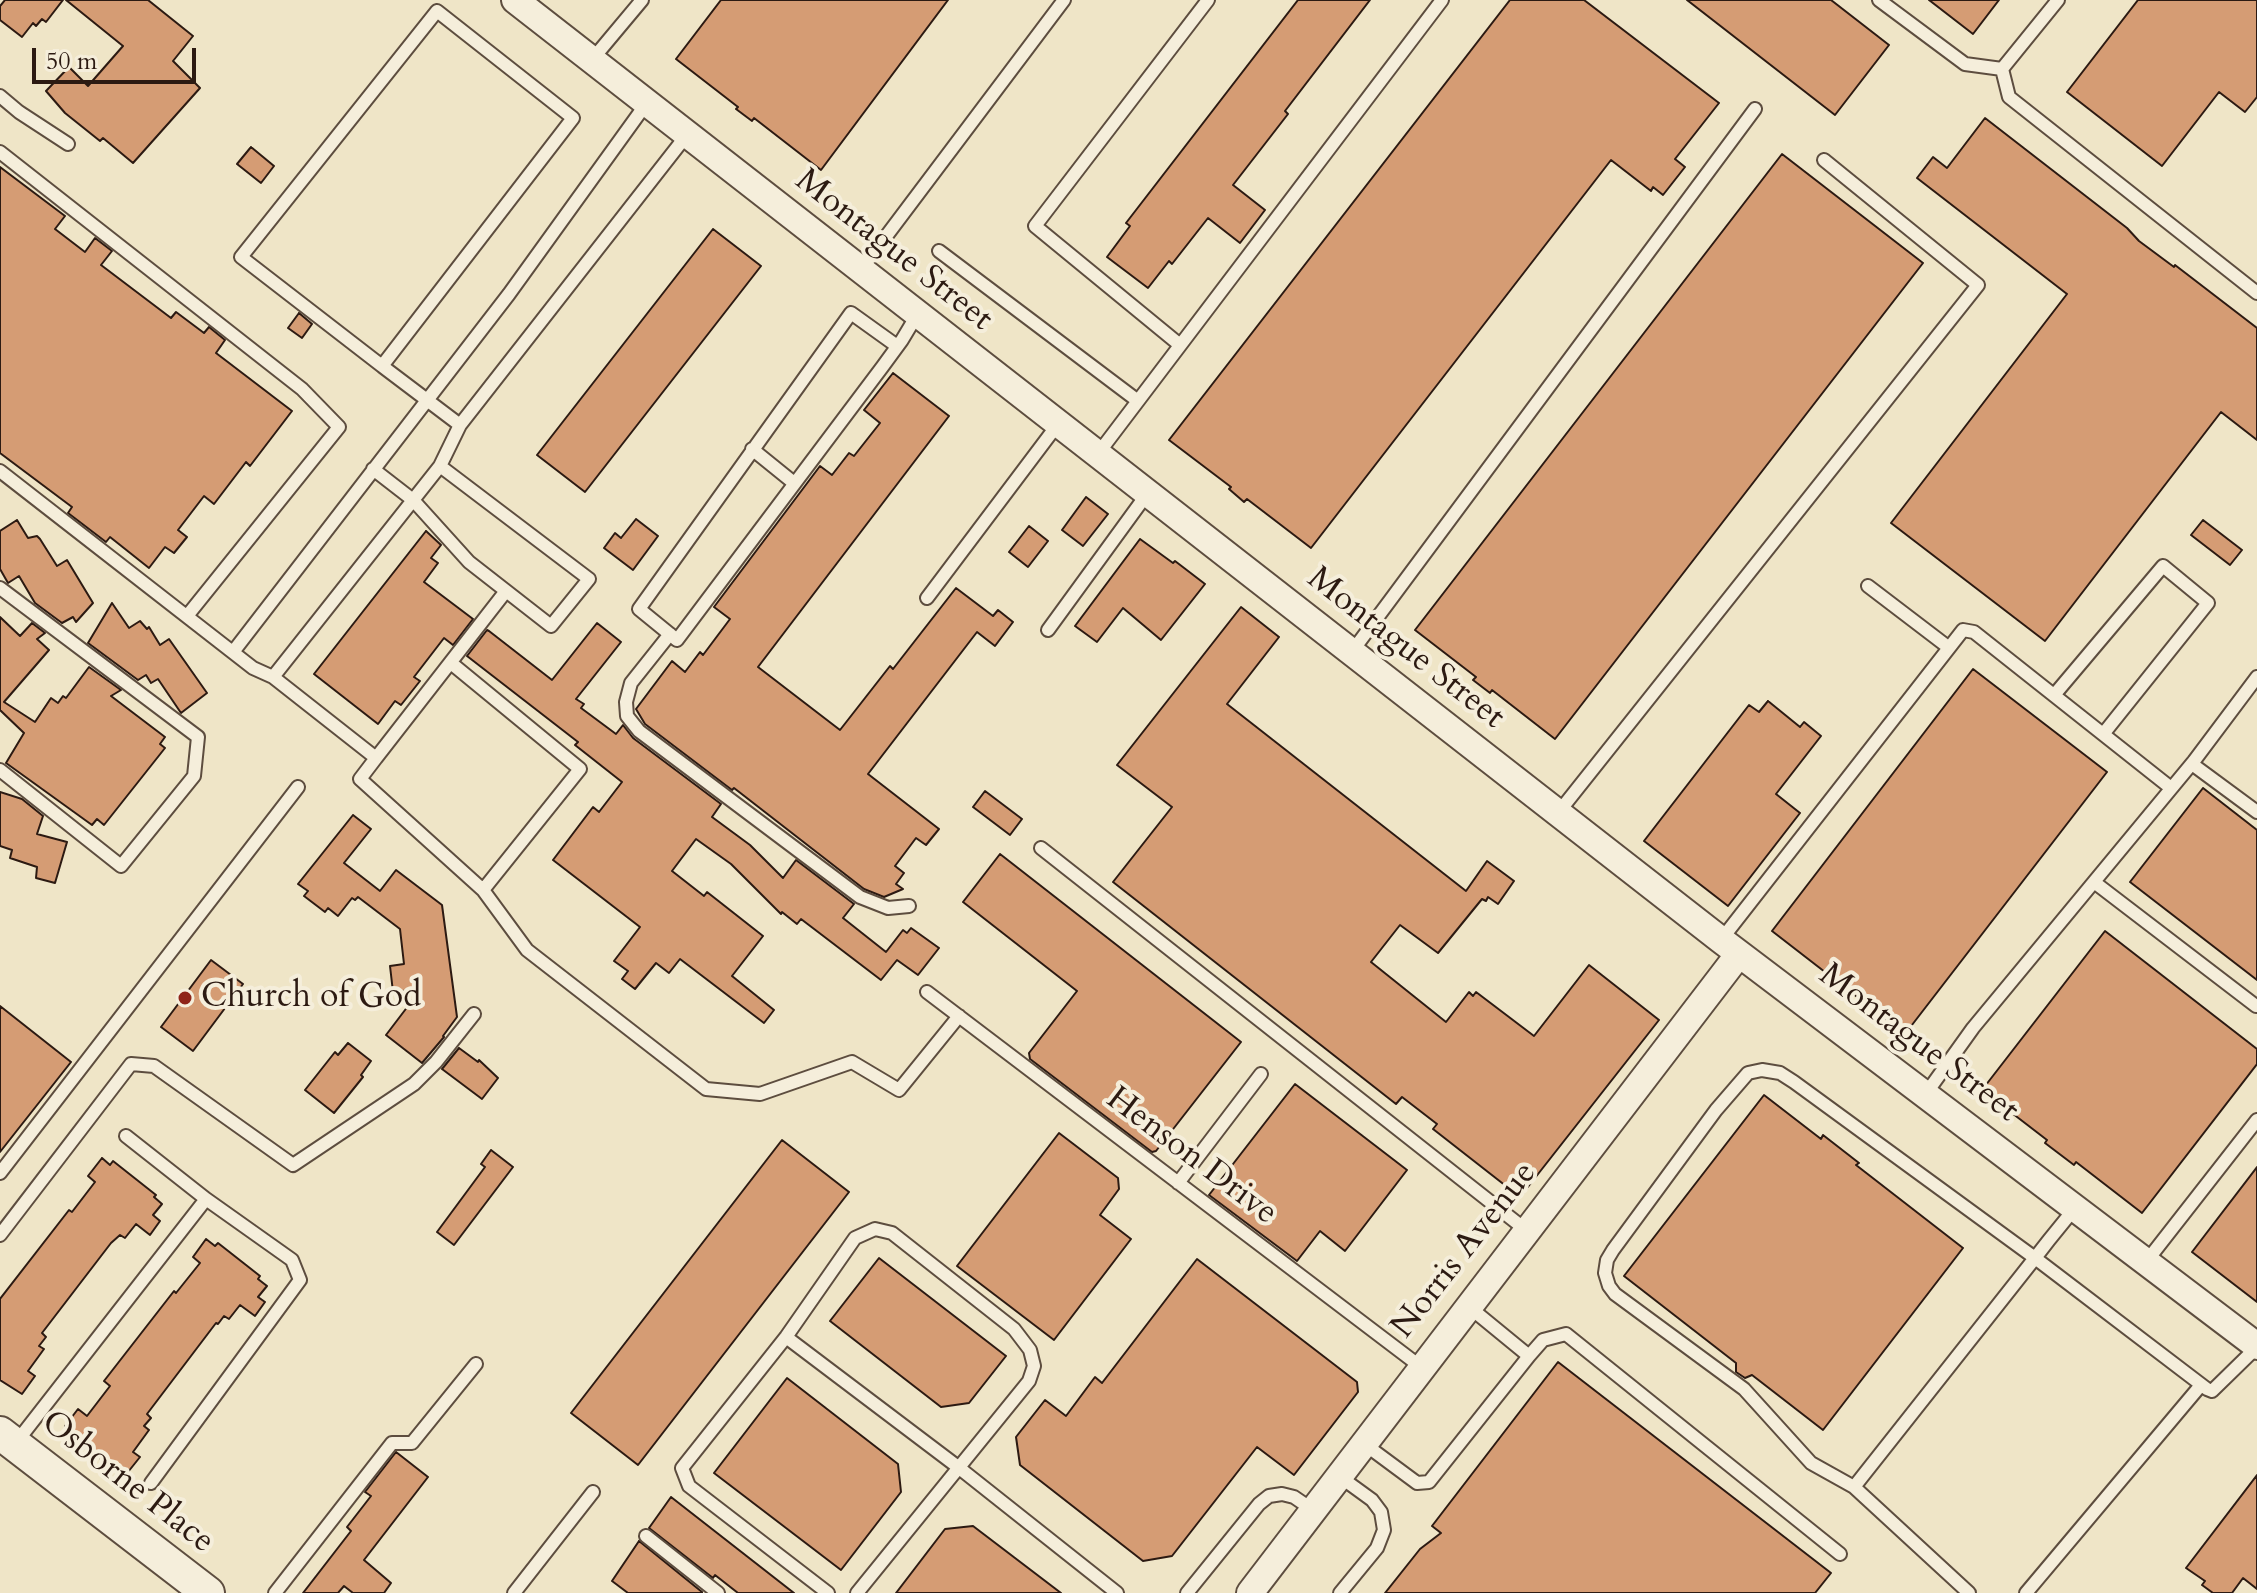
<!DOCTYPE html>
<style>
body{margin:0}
#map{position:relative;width:2257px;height:1593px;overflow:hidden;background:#efe5c7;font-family:Cardo,serif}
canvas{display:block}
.scale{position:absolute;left:32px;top:48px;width:164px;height:36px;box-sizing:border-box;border:4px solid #2c1a12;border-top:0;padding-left:10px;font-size:24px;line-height:28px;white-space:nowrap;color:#2c1a12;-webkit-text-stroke:6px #f5eedb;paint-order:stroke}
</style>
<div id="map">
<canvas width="2257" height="1593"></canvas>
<div class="scale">50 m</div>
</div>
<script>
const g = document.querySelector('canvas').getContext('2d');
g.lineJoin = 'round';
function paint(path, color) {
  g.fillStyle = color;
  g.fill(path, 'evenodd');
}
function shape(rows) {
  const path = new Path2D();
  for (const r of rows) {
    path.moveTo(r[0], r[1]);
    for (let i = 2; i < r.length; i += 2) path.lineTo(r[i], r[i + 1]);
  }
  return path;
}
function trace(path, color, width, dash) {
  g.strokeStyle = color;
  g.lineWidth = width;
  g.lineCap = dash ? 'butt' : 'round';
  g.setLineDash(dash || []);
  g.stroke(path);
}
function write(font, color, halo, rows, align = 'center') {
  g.font = font + ' Cardo,serif';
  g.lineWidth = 8;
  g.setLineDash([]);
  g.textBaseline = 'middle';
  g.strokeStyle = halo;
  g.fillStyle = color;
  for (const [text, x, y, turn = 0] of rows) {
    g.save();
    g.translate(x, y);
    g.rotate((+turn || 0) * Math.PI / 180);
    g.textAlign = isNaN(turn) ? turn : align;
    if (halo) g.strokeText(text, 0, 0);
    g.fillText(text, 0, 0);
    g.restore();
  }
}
const building = shape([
 [5,0,63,0,46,22,42,19,36,26,33,23,22,37,0,20,0,6,5,0],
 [66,0,148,0,193,36,173,61,200,88,133,163,103,138,100,141,65,113,46,91,69,67,88,86,123,46,66,0],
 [721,0,948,0,821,170,754,118,752,121,736,109,738,107,676,59,721,0],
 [1298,0,1370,0,1285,111,1288,114,1233,185,1265,210,1240,243,1208,218,1172,264,1169,261,1148,288,1107,257,1130,226,1126,223,1298,0],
 [1510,0,1584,0,1719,103,1675,159,1685,167,1663,195,1653,187,1651,191,1611,160,1311,548,1247,499,1244,502,1229,489,1231,487,1169,440,1510,0],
 [1687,0,1831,0,1889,45,1835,115,1687,0],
 [1929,0,1999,0,1973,34,1929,0],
 [2138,0,2257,0,2257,97,2245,112,2219,92,2162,166,2067,92,2138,0],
 [1985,118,2127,228,2139,241,2174,267,2175,265,2257,328,2257,440,2221,412,2045,641,1891,523,2067,294,1917,178,1933,157,1947,168,1985,118],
 [251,147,274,166,261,183,237,164,251,147],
 [1782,154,1923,263,1555,739,1492,690,1490,693,1473,680,1476,677,1415,630,1782,154],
 [0,167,65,216,55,229,85,252,95,238,112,251,101,265,171,318,176,312,204,333,209,327,225,340,216,353,292,411,250,466,246,462,214,504,204,496,178,530,187,537,174,553,165,547,149,568,110,537,106,542,68,513,72,507,0,453,0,167],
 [713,229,761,266,585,492,537,455,713,229],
 [299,313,312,324,302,338,288,328,299,313],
 [893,373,949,416,758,667,840,730,890,666,893,669,956,588,993,616,998,610,1013,622,995,646,977,632,868,774,939,829,926,845,916,838,895,866,904,873,896,884,903,889,884,897,864,889,734,788,732,790,645,724,636,709,672,661,685,672,700,652,703,655,730,619,714,607,820,466,832,475,849,453,854,456,880,423,864,410,893,373],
 [1086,497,1108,514,1083,546,1062,530,1086,497],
 [636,519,658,536,633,570,604,548,615,533,621,538,636,519],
 [17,520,28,538,37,536,40,539,57,566,67,560,93,603,76,622,73,617,62,623,35,603,19,576,8,583,0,569,0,531,17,520],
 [2203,520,2242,550,2230,565,2191,535,2203,520],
 [1029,526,1048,541,1028,567,1009,552,1029,526],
 [426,531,441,545,431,558,438,563,424,582,473,619,453,645,444,638,414,677,420,681,401,705,395,701,378,724,314,674,426,531],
 [1140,539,1173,563,1175,561,1205,584,1161,640,1123,608,1097,642,1075,626,1140,539],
 [112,603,129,628,140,621,147,629,149,627,160,645,169,639,207,693,181,713,158,679,151,683,146,675,138,680,88,643,112,603],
 [1241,607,1279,637,1227,704,1466,891,1487,861,1514,881,1498,904,1488,897,1486,901,1482,899,1438,953,1400,925,1371,962,1446,1022,1469,992,1473,996,1476,992,1534,1036,1589,965,1659,1020,1520,1197,1433,1129,1437,1124,1402,1097,1396,1104,1113,882,1172,807,1117,765,1241,607],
 [0,617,20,636,32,623,45,633,37,639,49,650,4,702,35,722,51,698,58,703,63,696,66,698,89,667,121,690,111,696,165,737,160,744,165,748,104,825,97,819,92,825,6,763,24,733,0,710,0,617],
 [597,623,621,642,576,699,584,704,581,708,616,734,623,725,633,738,721,804,712,817,750,845,783,878,796,860,854,904,843,918,886,952,903,930,907,933,911,928,939,948,918,975,897,960,881,980,801,919,797,924,782,912,781,914,731,864,696,839,672,871,704,896,707,892,763,936,732,976,774,1010,764,1023,680,959,669,973,656,963,635,989,622,979,628,971,614,961,640,927,553,860,593,807,599,812,622,782,575,745,578,742,467,656,487,630,489,631,552,680,597,623],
 [1973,669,2107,772,1905,1034,1772,931,1973,669],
 [1768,701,1800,727,1804,722,1821,736,1776,794,1800,813,1728,906,1644,841,1749,705,1759,712,1768,701],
 [2203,788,2257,830,2257,980,2130,882,2203,788],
 [985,791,1022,819,1010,835,973,807,985,791],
 [0,792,22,799,43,816,37,834,67,842,55,883,36,878,37,867,10,858,12,850,0,846,0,792],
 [353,815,371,829,344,863,380,891,396,870,442,905,457,1017,443,1036,444,1037,422,1063,386,1035,421,989,393,992,390,966,404,964,400,929,358,897,355,900,352,898,338,916,328,908,325,912,304,896,308,891,298,884,353,815],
 [1000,854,1241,1042,1156,1151,1152,1152,1030,1059,1029,1053,1077,991,963,902,1000,854],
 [2105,931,2257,1049,2257,1064,2142,1213,2076,1162,2074,1165,2045,1143,2047,1140,1982,1090,2105,931],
 [211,960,243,984,193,1051,161,1027,211,960],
 [0,1006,71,1062,0,1152,0,1006],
 [348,1043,371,1061,361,1075,363,1077,334,1113,305,1090,335,1052,338,1055,348,1043],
 [459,1048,478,1062,479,1060,498,1078,482,1099,442,1069,459,1048],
 [1295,1084,1407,1170,1345,1251,1320,1231,1297,1261,1209,1195,1295,1084],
 [1764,1095,1821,1139,1823,1135,1859,1163,1856,1165,1963,1248,1823,1430,1752,1375,1745,1378,1736,1372,1736,1363,1624,1276,1764,1095],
 [1059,1133,1118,1178,1119,1189,1100,1215,1131,1239,1054,1340,957,1266,1059,1133],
 [782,1140,849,1192,638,1465,571,1413,782,1140],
 [491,1150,513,1167,454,1245,437,1232,485,1167,481,1164,491,1150],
 [102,1158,110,1165,113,1161,156,1195,154,1197,162,1204,153,1215,160,1221,150,1235,136,1224,125,1238,120,1235,111,1243,42,1333,46,1337,39,1346,44,1349,28,1371,35,1376,22,1394,0,1380,0,1299,69,1210,72,1212,95,1182,88,1176,102,1158],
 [2257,1167,2257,1302,2192,1252,2257,1167],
 [206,1239,215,1246,218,1243,260,1276,258,1279,267,1286,258,1297,265,1302,255,1316,240,1305,229,1319,224,1316,218,1324,216,1323,147,1414,151,1418,144,1426,149,1430,133,1452,140,1457,124,1477,73,1437,75,1435,65,1426,78,1409,87,1416,110,1386,104,1381,174,1291,176,1293,200,1263,193,1257,206,1239],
 [879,1258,1006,1356,969,1403,941,1407,830,1321,879,1258],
 [1197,1259,1357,1382,1358,1392,1294,1475,1257,1447,1172,1556,1143,1561,1020,1465,1016,1437,1045,1400,1066,1416,1095,1377,1102,1383,1197,1259],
 [1558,1362,1831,1573,1815,1593,1385,1593,1420,1549,1441,1533,1432,1526,1558,1362],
 [787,1378,898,1464,901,1492,841,1570,714,1473,787,1378],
 [396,1452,428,1477,364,1560,391,1583,384,1593,353,1593,344,1586,338,1593,303,1593,351,1531,347,1527,371,1496,365,1492,396,1452],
 [2257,1475,2257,1589,2243,1578,2232,1593,2213,1593,2202,1585,2205,1581,2186,1568,2257,1475],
 [671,1497,794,1593,738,1593,715,1575,713,1578,649,1528,671,1497],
 [973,1526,1061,1593,896,1593,945,1529,973,1526],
 [639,1541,702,1592,702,1593,628,1593,612,1581,639,1541]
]);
paint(building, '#d59c74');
trace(building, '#2c1a12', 2);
const service = shape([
 [1879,0,1965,64,2002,69],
 [2058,0,2002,69,2009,97,2257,293],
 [591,61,642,0],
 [0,96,19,112,68,144],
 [0,152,302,389,339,427,187,616],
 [939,251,1138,401],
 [860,271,1064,0],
 [1180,345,1035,226,1208,0],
 [897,346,851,313,639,609,677,640,883,366,902,340,917,315],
 [382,366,241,257,437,11,573,118,382,366,460,425],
 [752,449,794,483],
 [1097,455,1442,0],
 [373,469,413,500,469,562,551,626,589,579,440,466],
 [0,471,253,668,273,677,376,758,360,779,483,890,527,950,706,1089,760,1094,852,1062,899,1090,959,1016],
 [1868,586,1948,647],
 [0,588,198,737,194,776,121,866,0,770],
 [927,598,1058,424],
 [1048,630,1147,494],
 [670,634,631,683,626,702,627,716,639,731,860,897,888,908,909,906],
 [233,652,509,294,646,104],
 [1351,653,1755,109],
 [451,663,580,769,483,890],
 [273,677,440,466,460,425,686,136],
 [2055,694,2163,566,2208,603,2104,733],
 [376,758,506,591],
 [2192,764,2257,812],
 [1558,813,1978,285,1824,160],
 [1041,848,1526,1230],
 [2094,882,2256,1006],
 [1721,940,1963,630,1974,632,2171,788],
 [927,992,1421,1367],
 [1925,1095,1973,1028,2194,761,2257,677],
 [126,1136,206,1199],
 [0,1173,298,787],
 [1178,1183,1261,1074],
 [2075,1208,2049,1240,2035,1258,1854,1487,1811,1463,1744,1389,1615,1294,1609,1286,1605,1273,1607,1260,1613,1250,1716,1110,1748,1073,1762,1070,1780,1073,1794,1082,2035,1258,2207,1389,2212,1391,2257,1347],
 [0,1235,131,1064,154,1066,293,1165,414,1084,436,1062,474,1014],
 [2146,1262,2257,1120],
 [786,1337,958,1467,1117,1593],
 [1529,1356,1543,1340,1566,1334,1840,1554],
 [1363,1443,1417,1483,1429,1482,1529,1356,1468,1306],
 [15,1444,206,1199,292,1260,300,1280,151,1483],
 [1339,1476,1372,1500,1381,1512,1384,1530,1377,1548,1340,1593],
 [1854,1487,1969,1593],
 [646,1536,718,1593],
 [275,1593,392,1443,412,1443,476,1364],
 [514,1593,593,1492],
 [828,1593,689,1486,682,1468,786,1337,855,1238,875,1229,892,1233,1014,1329,1030,1350,1034,1366,1029,1381,857,1593],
 [1187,1593,1259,1504,1269,1496,1282,1494,1294,1497,1313,1510],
 [2026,1593,2201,1385]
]);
const minor = shape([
 [515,0,1721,940,2257,1346],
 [1250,1593,1739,954]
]);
const tertiary = shape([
 [0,1433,208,1593]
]);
trace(service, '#5d4d3f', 16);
trace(minor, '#5d4d3f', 30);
trace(tertiary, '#5d4d3f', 36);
trace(service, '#f5eedb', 12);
trace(minor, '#f5eedb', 26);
trace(tertiary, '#f5eedb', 32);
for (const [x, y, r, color] of [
 [185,998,8,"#8f2418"]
]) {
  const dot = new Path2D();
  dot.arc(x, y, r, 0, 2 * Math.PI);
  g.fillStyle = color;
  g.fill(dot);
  trace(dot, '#f5eedb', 3);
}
write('34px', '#2c1a12', '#f5eedb', [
 ["Montague Street",893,251,38],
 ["Montague Street",1405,649,38],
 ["Montague Street",1918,1044,37],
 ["Henson Drive",1191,1157,37],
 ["Norris Avenue",1465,1251,-52],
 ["Osborne Place",127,1483,38]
]);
write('34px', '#2c1a12', '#f5eedb', [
 ["Church of God",201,998]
], 'left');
</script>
